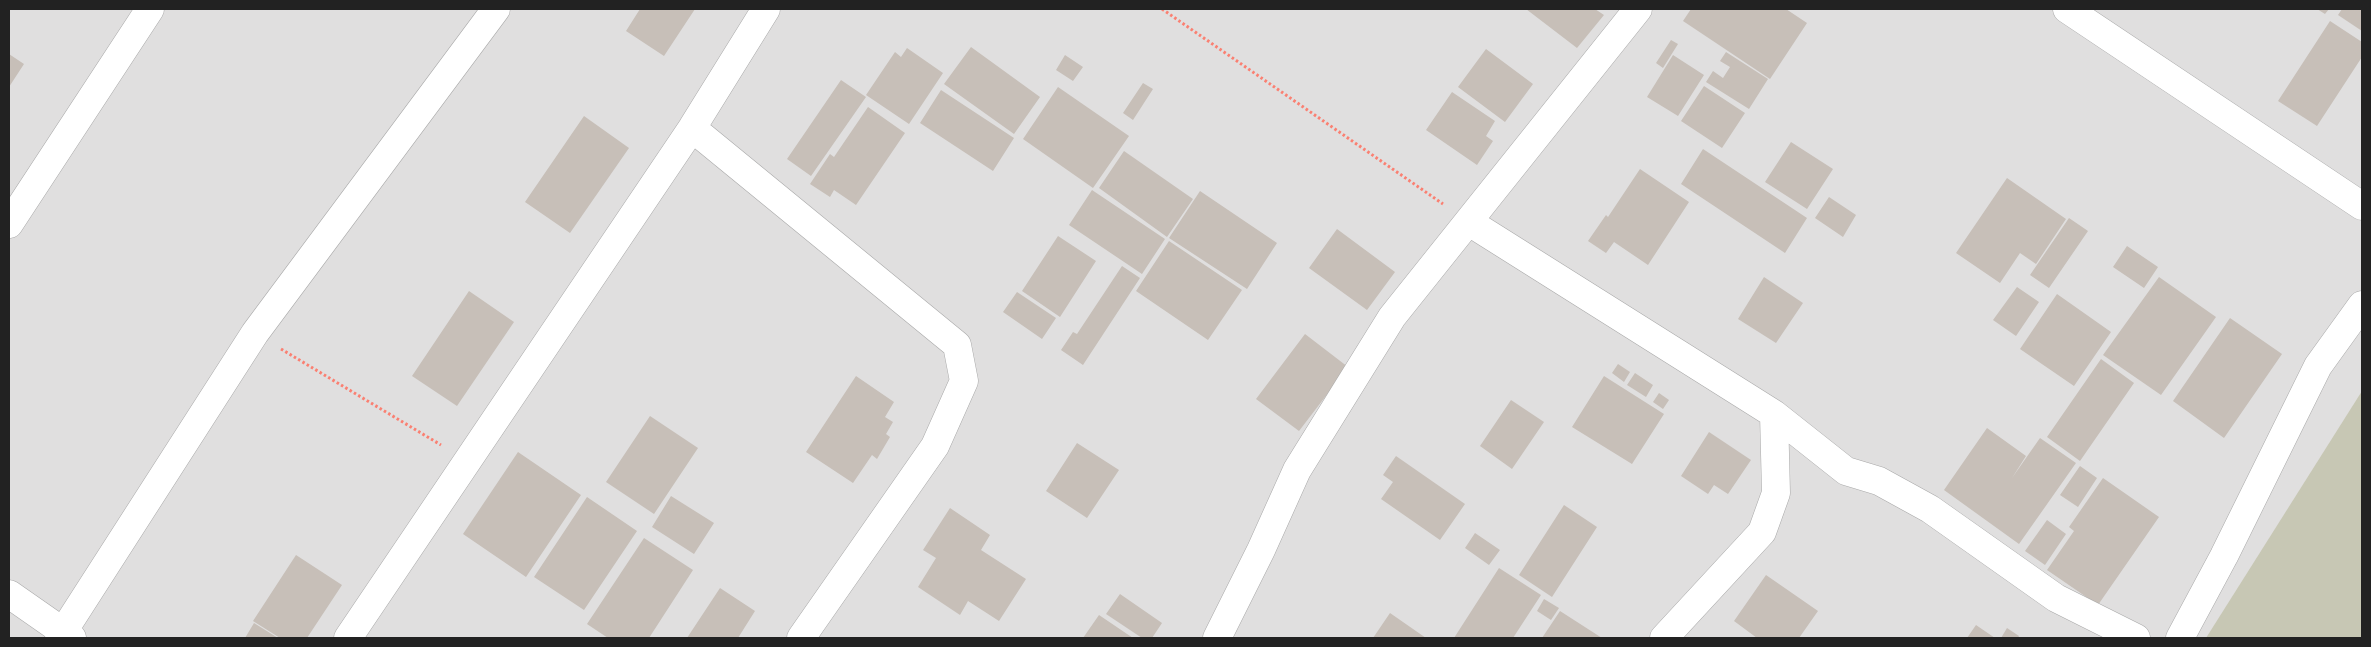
<!DOCTYPE html>
<style>
body{margin:0}
#map{position:relative;width:2371px;height:647px;overflow:hidden;background:#f2efe9;font-family:"Fira Sans",sans-serif}
canvas{display:block}
.frame{position:absolute;inset:0;border:10px solid #222;pointer-events:none}
</style>
<div id="map">
<canvas width="2371" height="647"></canvas>
<div class="frame"></div>
</div>
<script>
const g = document.querySelector('canvas').getContext('2d');
g.lineJoin = 'round';
function paint(path, color) {
  g.fillStyle = color;
  g.fill(path, 'evenodd');
}
function shape(rows) {
  const path = new Path2D();
  for (const r of rows) {
    path.moveTo(r[0], r[1]);
    for (let i = 2; i < r.length; i += 2) path.lineTo(r[i], r[i + 1]);
  }
  return path;
}
function trace(path, color, width, dash) {
  g.strokeStyle = color;
  g.lineWidth = width;
  g.lineCap = dash ? 'butt' : 'round';
  g.setLineDash(dash || []);
  g.stroke(path);
}
paint(shape([
 [9,9,2362,9,2362,638,9,638]
]), '#e0dfdf');
paint(shape([
 [2362,391,2362,638,2206,638]
]), '#c7c7b4');
paint(shape([
 [640,9,695,9,664,56,626,31],
 [1526,9,1595,9,1604,15,1577,48],
 [1691,9,1786,9,1807,23,1770,79,1683,21],
 [2317,9,2329,9,2325,14],
 [2342,9,2362,9,2362,31,2338,15],
 [2330,21,2362,42,2362,57,2317,126,2278,101],
 [1671,40,1678,44,1663,68,1656,63],
 [971,47,1040,97,1014,134,944,84],
 [907,48,943,73,909,124,866,95,895,52,901,57],
 [1486,49,1533,84,1505,122,1458,87],
 [1726,52,1768,79,1749,109,1706,82,1713,71,1723,78,1730,67,1720,61],
 [9,54,24,64,9,87],
 [1065,55,1083,67,1073,81,1056,70],
 [1673,55,1704,75,1678,116,1647,97],
 [841,80,866,97,811,176,787,159],
 [1143,83,1153,89,1133,120,1123,113],
 [1704,86,1745,113,1722,148,1681,121],
 [1058,87,1129,136,1093,188,1023,139],
 [941,90,1014,138,993,171,920,123],
 [1452,92,1495,121,1486,136,1493,141,1477,165,1426,130],
 [868,107,905,133,856,205,834,190,830,197,810,184,830,154,834,157],
 [584,116,629,148,570,233,525,202],
 [1791,142,1833,169,1807,209,1765,182],
 [1703,149,1807,218,1785,253,1681,184],
 [1124,151,1193,199,1167,237,1099,188],
 [1640,169,1689,202,1648,265,1614,242,1606,253,1588,241,1606,215,1608,217],
 [2007,178,2066,219,2036,264,2020,253,2000,283,1956,253],
 [1092,190,1165,239,1142,274,1069,225],
 [1200,191,1277,243,1247,289,1169,238],
 [1829,197,1856,215,1843,237,1815,218],
 [2069,218,2088,231,2049,288,2030,275],
 [1337,229,1395,272,1367,310,1309,268],
 [1058,236,1096,261,1060,317,1022,291],
 [1169,241,1242,290,1208,340,1136,291],
 [2127,246,2158,267,2144,288,2113,267],
 [1122,266,1140,278,1083,365,1061,350,1073,332,1077,334],
 [1764,277,1803,303,1776,343,1738,319],
 [2159,277,2216,317,2161,395,2103,355],
 [2017,287,2039,302,2016,336,1993,320],
 [469,291,514,322,457,406,412,376],
 [1017,292,1056,318,1042,339,1003,312],
 [2057,294,2111,332,2074,386,2020,349],
 [2230,318,2282,354,2224,438,2173,401],
 [1305,334,1348,367,1299,431,1256,399],
 [2101,359,2134,383,2080,461,2047,437],
 [1618,364,1630,372,1624,382,1612,373],
 [1635,373,1653,385,1646,397,1627,385],
 [856,376,894,402,885,417,893,422,886,434,890,437,877,459,872,455,853,483,806,452],
 [1604,376,1664,414,1632,464,1572,427],
 [1659,393,1669,400,1663,409,1653,402],
 [1511,400,1544,422,1512,469,1480,446],
 [650,416,698,448,654,514,606,482],
 [1987,428,2026,456,2012,478,2040,438,2076,463,2019,544,1944,490],
 [1709,432,1751,460,1728,494,1714,485,1708,494,1681,476],
 [1077,443,1119,470,1087,518,1046,491],
 [518,452,581,495,526,577,463,534],
 [1396,456,1465,504,1440,540,1381,499,1393,482,1383,475],
 [2080,466,2097,478,2078,507,2060,495],
 [2103,478,2159,517,2098,605,2047,570,2074,531,2069,527],
 [671,496,714,523,694,554,652,527],
 [587,497,637,531,584,610,534,577],
 [1564,505,1597,527,1552,597,1519,575],
 [950,508,990,535,981,550,1026,579,999,621,968,601,960,615,918,587,936,558,923,550],
 [2047,520,2066,534,2045,565,2025,551],
 [1475,533,1500,550,1489,565,1465,548],
 [644,538,693,570,649,638,608,638,587,624],
 [296,555,342,585,307,638,280,638,253,621],
 [1499,568,1541,595,1513,638,1454,638],
 [1766,575,1818,611,1799,638,1757,638,1734,621],
 [720,588,755,611,738,638,687,638],
 [1120,594,1162,623,1152,638,1142,638,1106,614],
 [1544,599,1559,608,1551,620,1537,611],
 [1560,611,1602,638,1542,638],
 [1390,613,1426,638,1373,638],
 [1099,615,1133,638,1083,638],
 [254,623,278,638,245,638],
 [1976,625,1995,638,1967,638],
 [2007,628,2019,636,2018,638,2001,638]
]), '#c7bfb8');
const minor = shape([
 [2067,9,2362,206],
 [692,128,957,345,964,381,935,446,801,638],
 [1469,222,1774,414,1846,471,1879,481,1930,509,2056,598,2136,638],
 [9,224,150,9],
 [9,594,72,638],
 [59,638,255,333,496,9],
 [348,638,692,128,766,9],
 [1217,638,1261,550,1297,470,1392,317,1638,9],
 [1664,638,1762,532,1776,493,1774,414],
 [2180,638,2224,556,2318,366,2362,305]
]);
trace(minor, '#a9a9a9', 29);
trace(shape([
 [1162,9,1443,204],
 [281,349,441,445]
]), '#fa8072', 3, [2.5, 2.5]);
trace(minor, '#fff', 28);
</script>
